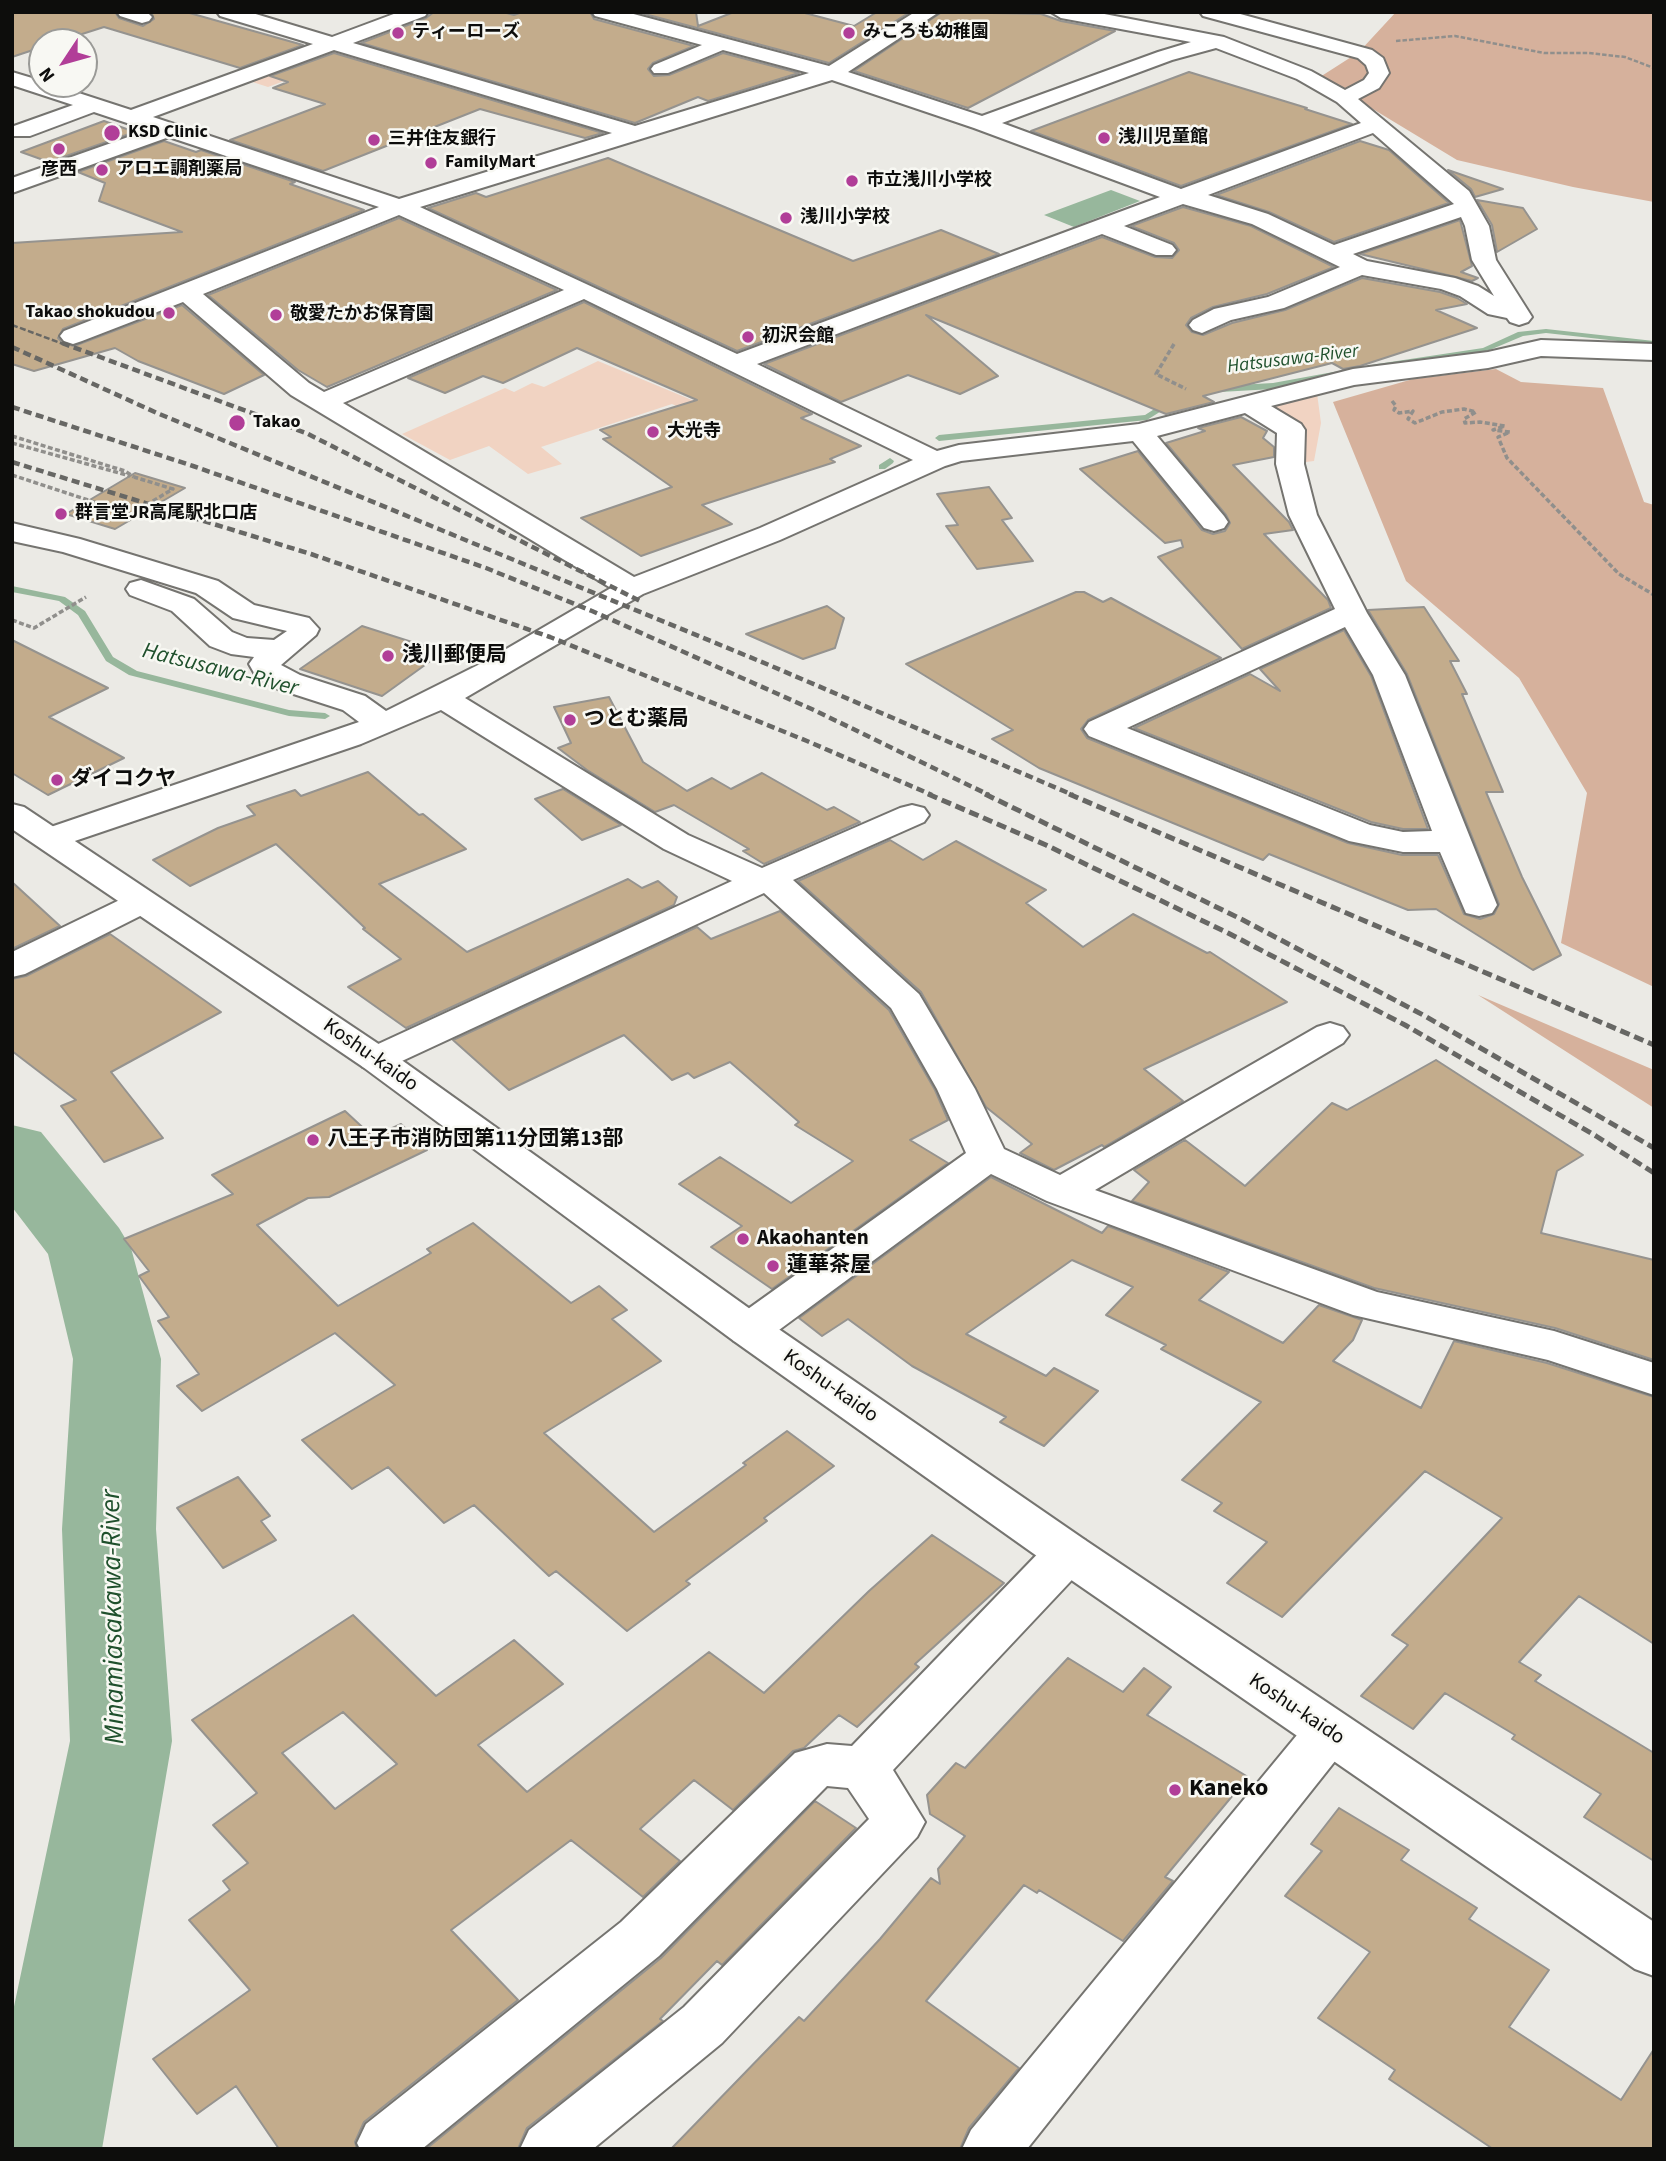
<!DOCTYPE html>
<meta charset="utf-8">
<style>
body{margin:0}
#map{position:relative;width:1666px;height:2161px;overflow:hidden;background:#ebeae5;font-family:"Source Sans 3",sans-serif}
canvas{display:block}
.frame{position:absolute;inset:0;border:14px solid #0d0d0c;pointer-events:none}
.north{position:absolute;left:28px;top:28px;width:70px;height:70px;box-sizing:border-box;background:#f8f8f3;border:2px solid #9a9a97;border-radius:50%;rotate:234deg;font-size:19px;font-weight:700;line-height:28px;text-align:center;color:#0d0d0c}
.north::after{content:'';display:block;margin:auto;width:24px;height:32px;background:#b13e98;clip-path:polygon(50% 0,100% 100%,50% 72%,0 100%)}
</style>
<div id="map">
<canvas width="1666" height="2161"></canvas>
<div class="frame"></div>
<div class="north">N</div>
</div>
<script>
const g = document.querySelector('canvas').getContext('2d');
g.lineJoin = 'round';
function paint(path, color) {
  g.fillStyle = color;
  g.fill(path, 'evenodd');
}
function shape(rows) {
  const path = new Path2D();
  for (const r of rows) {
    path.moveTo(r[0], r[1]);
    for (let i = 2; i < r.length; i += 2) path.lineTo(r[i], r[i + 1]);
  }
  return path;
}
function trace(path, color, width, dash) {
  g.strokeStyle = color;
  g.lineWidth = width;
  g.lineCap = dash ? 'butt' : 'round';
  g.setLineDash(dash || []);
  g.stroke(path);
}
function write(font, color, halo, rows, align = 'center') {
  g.font = font + ' "Source Sans 3","Noto Sans JP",sans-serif';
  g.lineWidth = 5;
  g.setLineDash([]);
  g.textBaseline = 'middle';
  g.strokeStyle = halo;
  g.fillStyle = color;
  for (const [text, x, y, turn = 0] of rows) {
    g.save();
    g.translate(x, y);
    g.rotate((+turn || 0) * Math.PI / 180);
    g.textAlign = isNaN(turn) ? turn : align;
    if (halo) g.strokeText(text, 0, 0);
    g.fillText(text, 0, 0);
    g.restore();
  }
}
paint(shape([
 [333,44,384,59,340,76,317,69,268,87,240,78],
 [598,361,752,425,731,430,672,404,541,447,562,464,528,474,489,446,450,460,402,434,505,388,514,392,532,383,544,387],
 [1316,386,1321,423,1314,461,1290,464,1291,430,1251,405]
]), '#f1d3c2');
paint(shape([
 [1396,12,1654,12,1654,202,1573,187,1457,160,1320,77,1359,52],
 [1496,369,1521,382,1603,388,1644,502,1654,505,1654,987,1561,943,1587,793,1519,678,1406,581,1333,402,1413,379],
 [1478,995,1654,1070,1654,1108]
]), '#d6b19c');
paint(shape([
 [1111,190,1140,201,1074,227,1044,215]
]), '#97b79c');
paint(shape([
 [1546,329,1654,341,1654,345,1546,333,1523,336,1485,352,1377,368,1273,389,1220,392,1216,389,1220,386,1273,383,1377,364,1483,348,1518,332,1546,329],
 [1167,401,1174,403,1147,420,939,441,935,438,939,435,1145,415,1167,401],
 [890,458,894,461,893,463,885,469,879,469,879,465,890,458],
 [12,586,65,597,85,611,113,657,137,671,289,710,325,713,330,716,325,719,289,716,129,675,106,661,78,615,59,601,12,592,12,586]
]), '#97b79c');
paint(shape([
 [12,1125,41,1132,119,1228,131,1248,161,1359,156,1529,172,1741,102,2149,12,2149,12,2016,70,1741,62,1529,73,1359,48,1254,12,1207,12,1125]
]), '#97b79c');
const building = shape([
 [12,12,115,12,119,18,143,26,154,19,151,12,186,12,303,45,240,68,104,27,57,42,42,42,42,47,12,57,12,12],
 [434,12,503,12,514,15,522,12,590,12,594,19,694,46,653,63,648,69,654,76,669,75,723,53,799,73,708,101,698,97,635,123,361,43,426,18,434,12],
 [637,12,696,12,698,26,734,12,801,12,854,26,877,12,910,12,829,63,637,12],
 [942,12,1041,14,1061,21,1115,31,968,108,854,71,942,12],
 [334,53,603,133,585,138,480,109,323,171,230,140,325,104,273,88,288,82,270,76,334,53],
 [1189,72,1307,108,1305,109,1352,124,1181,186,1031,131,1189,72],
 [104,121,135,132,49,162,21,152,104,121],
 [164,141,196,152,201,150,295,182,290,184,364,210,63,329,58,338,63,343,74,346,182,305,264,375,224,394,138,361,115,348,34,371,12,364,12,243,182,232,99,201,105,183,78,172,164,141],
 [1360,141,1389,150,1449,203,1334,242,1269,212,1216,195,1360,141],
 [608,158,853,261,941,230,999,254,737,351,428,208,476,193,486,197,608,158],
 [1448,170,1503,189,1475,197,1471,189,1448,170],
 [1477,200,1523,208,1537,229,1497,252,1492,225,1477,200],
 [1183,207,1251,226,1334,267,1267,294,1213,307,1191,318,1186,325,1192,332,1203,335,1232,323,1285,310,1362,278,1440,292,1457,298,1467,304,1436,310,1477,328,1360,366,1343,369,1332,363,1203,396,1214,402,1166,414,926,315,998,376,960,394,908,375,841,402,764,364,1102,237,1155,257,1172,258,1179,250,1174,243,1131,226,1183,207],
 [399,218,557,290,327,387,298,370,208,295,399,218],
 [1460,220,1472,266,1461,272,1478,278,1472,281,1360,254,1460,220],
 [584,302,812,414,801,418,861,446,830,459,835,462,702,505,732,524,641,556,581,518,672,487,603,439,611,437,600,430,697,400,577,348,503,383,483,376,445,393,408,378,584,302],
 [1241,417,1267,431,1263,438,1274,447,1274,457,1233,465,1289,522,1293,530,1264,534,1328,600,1331,608,1242,649,1158,557,1183,547,1181,540,1165,543,1080,469,1138,451,1202,530,1213,534,1225,531,1230,523,1226,515,1166,443,1205,431,1198,428,1241,417],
 [135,473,185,488,115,529,66,514,135,473],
 [989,487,1012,518,1002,520,1033,561,977,569,946,526,958,525,937,494,989,487],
 [1076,592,1084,592,1103,602,1111,598,1221,658,1088,720,1081,729,1087,738,1348,843,1402,855,1438,855,1464,914,1480,919,1494,914,1499,904,1407,674,1368,610,1424,607,1459,661,1450,661,1467,694,1462,694,1503,792,1486,792,1522,877,1561,955,1533,970,1436,909,1408,910,1269,854,1263,860,1039,768,992,739,1013,730,906,664,1076,592],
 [827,606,844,618,835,648,803,659,746,634,827,606],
 [362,626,443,652,382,696,300,669,362,626],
 [1344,630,1371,676,1428,829,1403,829,1371,822,1134,728,1250,674,1280,691,1260,669,1344,630],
 [12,640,108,688,49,717,124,758,48,795,12,773,12,640],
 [609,697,643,762,687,791,712,778,731,789,762,773,827,810,834,807,860,822,764,864,743,851,749,849,674,805,655,812,587,770,558,748,571,743,554,707,609,697],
 [368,772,419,815,423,814,466,849,379,884,467,952,628,879,642,888,658,881,677,897,674,905,406,1028,348,987,401,959,363,929,365,928,276,844,190,886,153,860,218,828,255,815,247,806,295,790,301,796,368,772],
 [563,789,621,825,582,840,535,799,563,789],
 [890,840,923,860,956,841,1046,890,1026,903,1083,947,1133,914,1207,953,1210,952,1287,1002,1144,1069,1183,1101,1104,1147,1102,1145,1054,1170,1020,1153,1032,1144,986,1107,921,992,798,881,890,840],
 [12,882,60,926,12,949,12,882],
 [780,911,889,1010,935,1090,948,1120,910,1140,948,1163,772,1289,711,1247,742,1226,679,1184,720,1157,791,1203,853,1161,795,1125,799,1122,730,1062,694,1078,688,1073,672,1080,624,1035,509,1090,453,1040,697,927,711,939,780,911],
 [110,934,221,1012,111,1072,163,1138,104,1162,61,1106,76,1100,12,1051,12,979,26,976,110,934],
 [1436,1060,1583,1155,1557,1171,1541,1233,1654,1260,1654,1360,1555,1328,1374,1288,1132,1201,1149,1182,1134,1170,1185,1140,1245,1186,1332,1103,1347,1110,1436,1060],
 [345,1111,373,1137,401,1124,427,1150,329,1197,308,1198,257,1225,338,1306,431,1253,427,1249,473,1223,571,1303,599,1286,627,1310,612,1319,661,1361,544,1433,654,1532,746,1465,743,1463,787,1431,834,1466,764,1518,767,1521,686,1581,690,1584,627,1631,556,1571,549,1576,474,1505,444,1523,388,1467,352,1489,302,1440,395,1385,335,1333,202,1411,177,1386,199,1374,158,1321,169,1317,139,1276,149,1271,124,1239,233,1194,212,1175,345,1111],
 [991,1177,1102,1233,1108,1226,1229,1272,1199,1300,1283,1343,1319,1305,1362,1320,1353,1340,1333,1361,1421,1408,1454,1341,1547,1363,1654,1397,1654,1644,1579,1596,1519,1662,1541,1675,1535,1681,1654,1753,1654,1861,1584,1817,1601,1794,1512,1739,1515,1735,1445,1693,1413,1729,1361,1696,1408,1645,1392,1635,1502,1518,1425,1471,1282,1617,1227,1583,1267,1542,1214,1511,1222,1503,1182,1480,1261,1402,1161,1349,1166,1345,1106,1315,1133,1287,1072,1260,966,1334,1046,1376,1054,1368,1098,1391,1044,1446,1000,1422,1006,1417,912,1366,848,1319,822,1336,799,1318,991,1177],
 [238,1477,270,1516,261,1521,276,1540,223,1568,177,1508,238,1477],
 [932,1535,1004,1583,915,1664,919,1667,857,1727,839,1715,804,1748,793,1751,733,1810,694,1780,640,1829,680,1861,643,1897,571,1840,451,1930,518,2000,364,2122,355,2142,357,2149,279,2149,236,2086,197,2114,153,2059,250,1990,189,1920,230,1890,223,1881,248,1863,213,1825,257,1793,192,1720,353,1615,436,1696,514,1640,563,1684,478,1745,527,1792,709,1652,764,1693,869,1591,932,1535],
 [343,1712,397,1764,335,1809,282,1753,343,1712],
 [1068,1658,1123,1692,1144,1668,1171,1687,1147,1715,1248,1777,1165,1877,1173,1881,1123,1941,1039,1890,1037,1893,1024,1885,926,2001,1019,2068,969,2128,960,2149,671,2149,799,2017,804,2021,880,1939,931,1878,940,1884,938,1869,965,1836,930,1814,927,1795,956,1763,965,1768,1068,1658],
 [815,1801,856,1828,722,1965,717,1961,660,2019,663,2021,527,2128,518,2149,426,2149,661,1958,815,1801],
 [1339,1808,1409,1850,1401,1860,1477,1908,1469,1919,1549,1970,1509,2027,1621,2100,1654,2049,1654,2149,1493,2149,1389,2079,1395,2070,1318,2018,1370,1952,1285,1896,1322,1851,1311,1844,1339,1808]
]);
paint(building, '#c3ac8c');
trace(building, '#95938f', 2);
const minor = shape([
 [117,12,147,12,152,17,149,21,142,23,120,16,117,12],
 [217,12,249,12,332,37,399,12,428,12,425,16,353,43,635,126,809,73,723,50,668,73,654,73,651,69,654,65,702,45,595,16,592,12,626,12,829,66,915,12,939,12,848,72,982,116,1158,52,1191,42,1061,18,1051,12,1094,12,1224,37,1311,71,1345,90,1364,80,1369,73,1366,65,1358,58,1203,16,1200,12,1233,12,1372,50,1383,58,1389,73,1379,88,1358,99,1469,191,1489,226,1496,260,1532,317,1528,322,1519,325,1510,322,1507,318,1488,314,1460,296,1441,289,1362,275,1284,308,1231,320,1202,333,1193,330,1189,325,1193,320,1214,309,1268,297,1340,267,1252,224,1183,204,1124,226,1172,245,1176,250,1172,255,1156,255,1102,234,757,364,937,451,959,445,1139,424,1353,369,1488,352,1541,340,1654,344,1654,360,1541,356,1488,368,1354,385,1271,406,1301,424,1305,430,1304,464,1317,515,1367,613,1405,675,1497,905,1492,913,1479,916,1466,913,1440,852,1403,852,1349,841,1089,736,1084,729,1089,722,1335,609,1289,515,1276,464,1277,433,1245,413,1157,436,1224,516,1228,522,1224,528,1214,531,1204,528,1133,441,961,461,945,466,780,540,643,594,465,698,688,835,762,868,900,808,912,805,924,808,929,815,924,822,793,880,919,994,975,1089,1004,1149,1060,1175,1317,1027,1330,1023,1343,1027,1349,1035,1343,1043,1095,1190,1377,1292,1554,1331,1654,1363,1654,1395,1548,1360,1353,1315,1047,1201,991,1174,764,1341,749,1345,734,1341,728,1330,734,1319,966,1153,937,1089,891,1008,764,893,389,1067,376,1071,363,1067,357,1059,363,1051,732,881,664,849,441,710,361,744,63,845,51,848,39,845,34,838,39,831,359,722,343,710,278,689,257,678,249,664,254,657,231,654,210,646,172,611,130,595,126,589,130,583,141,580,194,599,232,632,247,638,274,640,287,631,233,618,196,593,63,552,12,541,12,523,80,539,218,581,254,605,309,618,319,629,316,635,281,665,300,675,365,696,386,711,484,662,611,588,291,395,183,302,82,341,73,344,64,341,60,336,64,331,379,207,169,137,12,193,12,178,148,130,94,112,30,136,14,136,14,126,73,105,12,85,12,72,42,81,42,84,51,84,131,110,313,44,220,16,217,12],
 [1216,48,1297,79,1337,102,1361,123,1181,189,1002,123,1172,60,1216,48],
 [334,50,612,133,399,199,153,117,334,50],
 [832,80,974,128,1160,197,737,354,420,207,832,80],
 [1373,133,1454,204,1334,245,1268,214,1208,195,1373,133],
 [399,215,564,290,324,392,309,383,203,294,399,215],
 [1461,217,1465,226,1472,260,1494,296,1478,286,1455,278,1367,261,1353,254,1461,217],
 [584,299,590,302,913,460,760,528,634,577,343,403,584,299],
 [1345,627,1373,675,1432,831,1403,832,1370,825,1127,728,1345,627],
 [142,891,154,895,160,902,154,909,25,974,12,977,12,952,130,895,142,891],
 [1068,1535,1085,1540,1091,1553,1085,1566,893,1770,925,1822,917,1837,722,2043,593,2149,520,2149,529,2130,684,2007,869,1819,848,1788,827,1786,659,1956,422,2149,360,2149,357,2143,366,2124,621,1922,795,1753,827,1744,852,1746,1051,1540,1068,1535],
 [1329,1712,1347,1718,1354,1732,1347,1746,1027,2149,962,2149,971,2130,1311,1718,1329,1712]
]);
const highway = shape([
 [12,804,24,807,389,1051,764,1319,1085,1540,1654,1922,1654,1976,1635,1969,1051,1566,734,1341,363,1067,12,829,12,804]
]);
trace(minor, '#757470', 4);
trace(highway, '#757470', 4);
trace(shape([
 [1396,41,1455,36,1544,53,1589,53,1625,57,1654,68]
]), '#908f8c', 2.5, [4.5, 2]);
trace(shape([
 [1174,344,1156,374,1186,389],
 [1392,401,1396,406,1394,410,1399,413,1413,411,1408,419,1415,423,1442,412,1464,409,1476,412,1464,419,1465,423,1480,422,1505,426,1493,430,1510,432,1498,437,1507,458,1619,574,1654,595],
 [12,436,125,471,134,477],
 [12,443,130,476],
 [12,475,91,501],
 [12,620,34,628,86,597]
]), '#908f8c', 3.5, [5, 2.5]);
paint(minor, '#fff');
paint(highway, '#fff');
trace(shape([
 [12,325,66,345]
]), '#676764', 2.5, [6, 2.5]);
trace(shape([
 [62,343,306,433,640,601],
 [12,347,157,413,769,665,1073,795],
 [12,407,193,466,486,568,592,611,816,711,989,795],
 [12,462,311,554,550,637,807,741,932,795]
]), '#676764', 4.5, [8, 4.5]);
trace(shape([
 [928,794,1046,845,1228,933,1405,1025,1596,1136,1654,1173],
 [985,794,1243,920,1425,1016,1654,1148],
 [1069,794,1654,1045]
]), '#676764', 5, [10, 5]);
trace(shape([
 [91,501,131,514,173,489,134,477]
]), '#908f8c', 3.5, [5, 2.5]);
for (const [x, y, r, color] of [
 [398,33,7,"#b13e98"],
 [849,33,7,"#b13e98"],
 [112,133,9,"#b13e98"],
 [1104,138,7,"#b13e98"],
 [374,140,7,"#b13e98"],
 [59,149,7,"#b13e98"],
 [431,163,7,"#b13e98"],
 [102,170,7,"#b13e98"],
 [852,181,7,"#b13e98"],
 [786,218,7,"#b13e98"],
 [169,313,7,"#b13e98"],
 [276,315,7,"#b13e98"],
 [748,337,7,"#b13e98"],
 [237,423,9,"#b13e98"],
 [653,432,7,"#b13e98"],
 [61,514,7,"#b13e98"],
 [388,656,7,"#b13e98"],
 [570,720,7,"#b13e98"],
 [57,780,7,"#b13e98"],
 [313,1140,7,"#b13e98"],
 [743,1239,7,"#b13e98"],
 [773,1266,7,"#b13e98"],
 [1175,1790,7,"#b13e98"]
]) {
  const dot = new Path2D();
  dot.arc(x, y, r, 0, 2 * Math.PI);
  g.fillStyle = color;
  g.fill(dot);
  trace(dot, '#f8f8f3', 2.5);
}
write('bold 18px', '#0d0d0c', '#f8f8f3', [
 ["ティーローズ",412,33],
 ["みころも幼稚園",863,33],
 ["KSD Clinic",128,133],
 ["浅川児童館",1118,138],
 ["三井住友銀行",388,140],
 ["FamilyMart",445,163],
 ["アロエ調剤薬局",116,170],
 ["彦西",59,171,"center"],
 ["市立浅川小学校",866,181],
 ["浅川小学校",800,218],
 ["Takao shokudou",155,313,"right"],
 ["敬愛たかお保育園",290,315],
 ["初沢会館",762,337],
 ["Takao",253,423],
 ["大光寺",667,432],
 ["群言堂JR高尾駅北口店",75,514]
], 'left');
write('italic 19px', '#1f502c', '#f8f8f3', [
 ["Hatsusawa-River",1293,360,-7]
]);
write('bold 21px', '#0d0d0c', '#f8f8f3', [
 ["浅川郵便局",402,656],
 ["つとむ薬局",584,720],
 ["ダイコクヤ",71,780],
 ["八王子市消防団第11分団第13部",327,1140],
 ["Akaohanten",757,1239],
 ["蓮華茶屋",787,1266]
], 'left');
write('21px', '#0d0d0c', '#f8f8f3', [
 ["Koshu-kaido",370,1056,35],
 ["Koshu-kaido",830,1387,35],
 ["Koshu-kaido",1296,1710,34]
]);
write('italic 23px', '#1f502c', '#f8f8f3', [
 ["Hatsusawa-River",220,671,14]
]);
write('bold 24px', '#0d0d0c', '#f8f8f3', [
 ["Kaneko",1189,1790]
], 'left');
write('italic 28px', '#1f502c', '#f8f8f3', [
 ["Minamiasakawa-River",115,1617,-91]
]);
</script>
